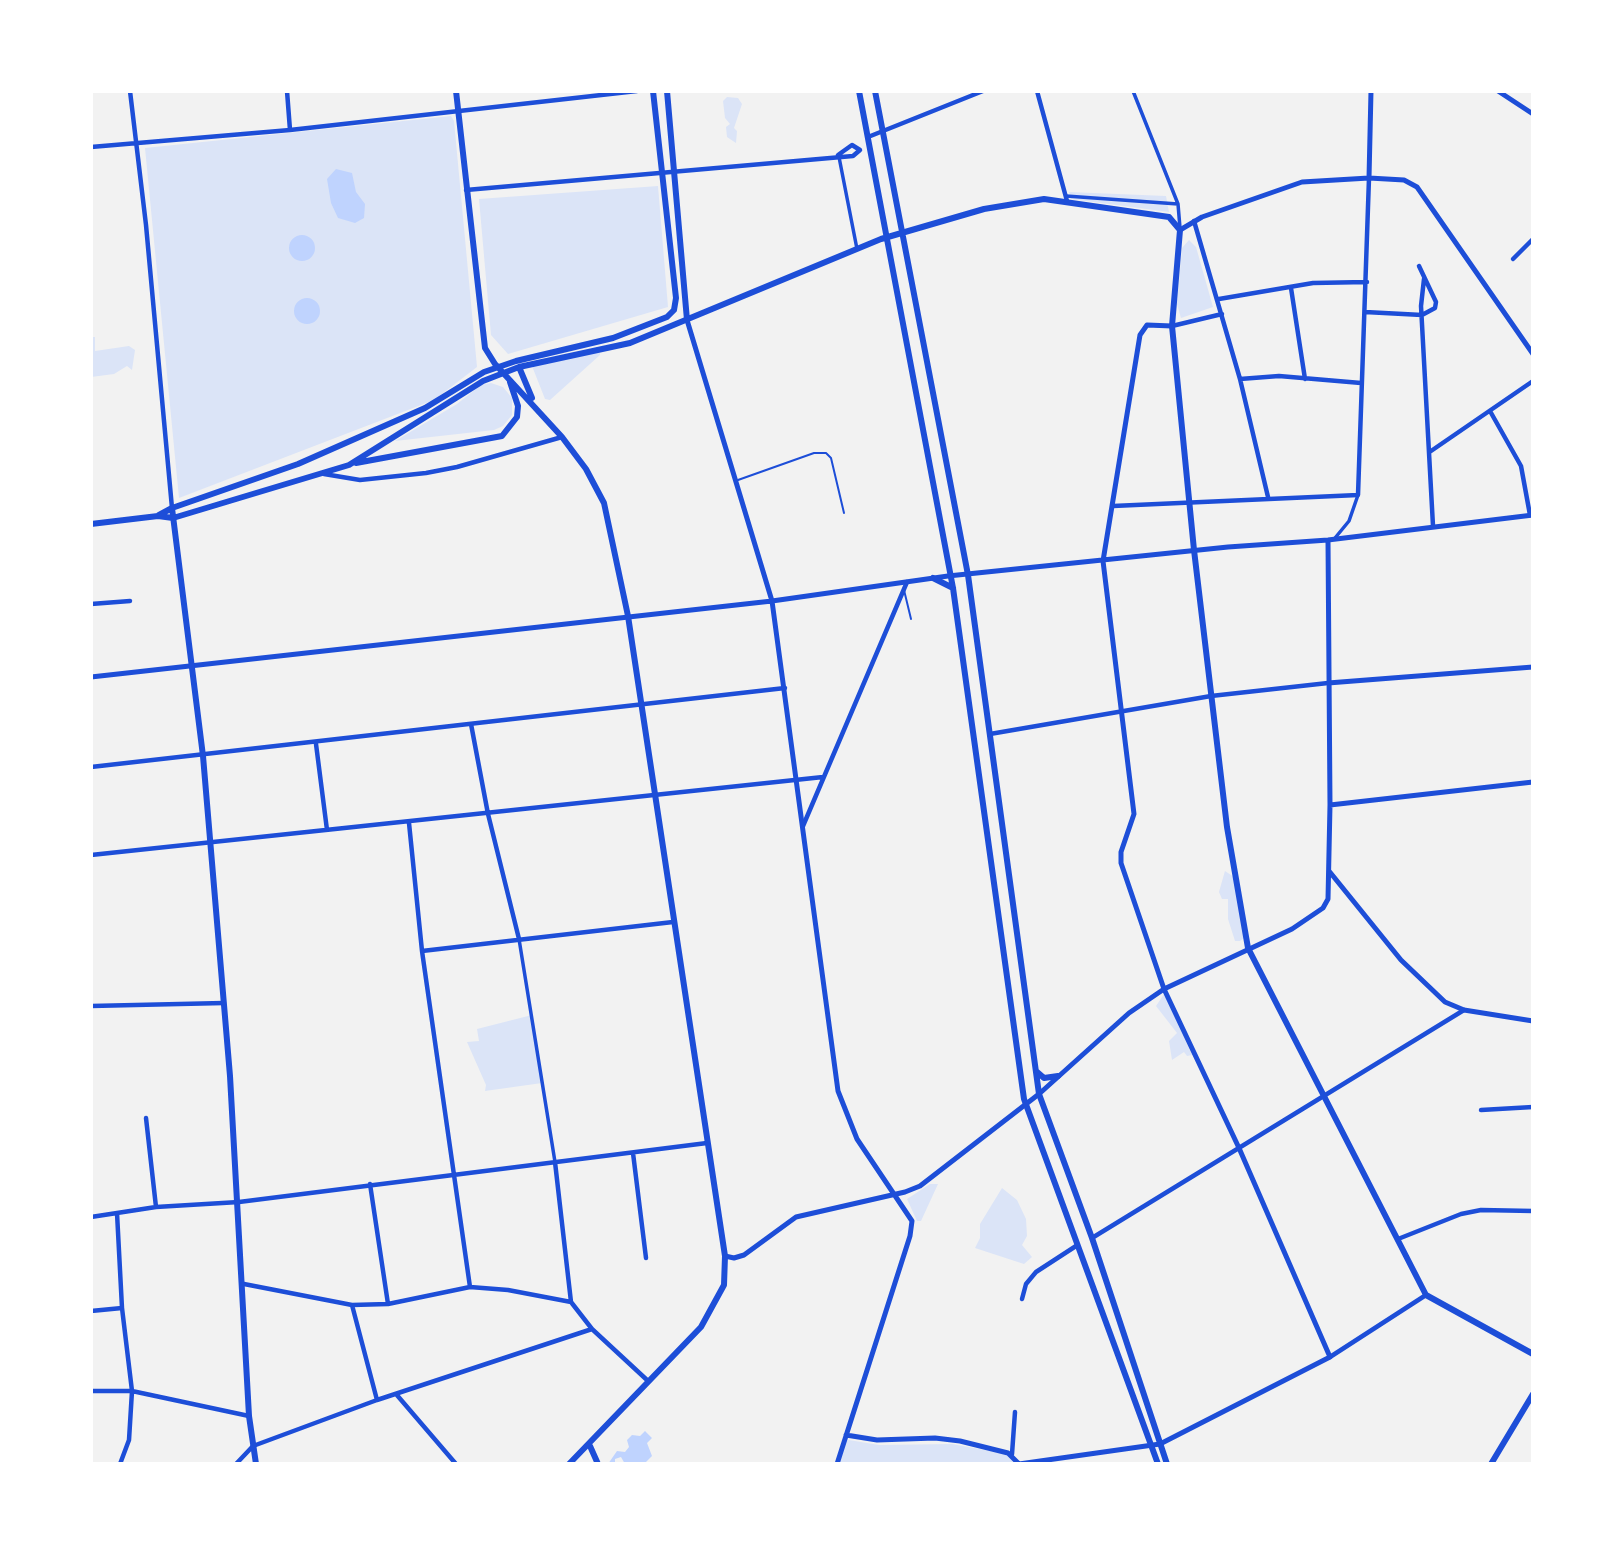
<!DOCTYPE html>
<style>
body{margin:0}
#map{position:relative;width:1624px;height:1555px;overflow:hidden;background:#f2f2f2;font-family:"Playfair Display",serif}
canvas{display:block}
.frame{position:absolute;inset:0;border:93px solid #fff;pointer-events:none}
</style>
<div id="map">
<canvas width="1624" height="1555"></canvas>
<div class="frame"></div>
</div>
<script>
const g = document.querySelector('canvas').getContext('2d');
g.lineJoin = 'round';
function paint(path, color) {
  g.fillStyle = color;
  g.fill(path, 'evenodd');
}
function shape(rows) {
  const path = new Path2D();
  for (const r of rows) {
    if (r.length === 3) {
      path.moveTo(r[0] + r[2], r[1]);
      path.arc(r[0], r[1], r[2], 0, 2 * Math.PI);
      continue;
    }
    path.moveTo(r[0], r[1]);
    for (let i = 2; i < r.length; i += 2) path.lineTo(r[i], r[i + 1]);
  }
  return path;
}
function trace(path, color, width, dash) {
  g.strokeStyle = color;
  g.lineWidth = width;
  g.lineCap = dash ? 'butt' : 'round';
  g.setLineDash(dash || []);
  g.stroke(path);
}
paint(shape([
 [727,97,738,98,742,104,734,128,737,131,736,143,727,137,726,127,730,124,725,118,723,101],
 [451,116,454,121,477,367,434,400,179,498,145,148],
 [658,186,668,307,508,354,491,335,479,199],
 [1069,192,1166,196,1169,212,1071,199],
 [1189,240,1196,247,1213,307,1181,318,1177,304,1182,248],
 [91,337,95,337,95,351,129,346,135,350,132,370,127,366,114,374,91,377],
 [600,352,600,355,550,400,545,399,532,366],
 [491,383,503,387,512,398,512,415,503,426,494,430,395,441,457,404,481,385],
 [1225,871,1234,877,1244,938,1240,941,1235,941,1228,919,1228,899,1222,899,1219,892],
 [1164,994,1174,1015,1192,1055,1187,1056,1184,1052,1172,1060,1169,1041,1177,1033,1156,1006],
 [532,1015,542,1083,485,1091,486,1085,467,1042,479,1041,477,1029],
 [930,1184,938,1184,921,1221,917,1221,907,1199],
 [1002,1188,1017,1200,1026,1219,1027,1236,1022,1245,1032,1257,1024,1264,975,1248,980,1238,980,1224],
 [849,1440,879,1445,952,1444,1007,1454,1014,1461,1006,1464,838,1464,846,1441]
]), '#dbe4f7');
paint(shape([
 [336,169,352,173,356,192,365,204,364,218,355,223,338,218,331,203,327,179],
 [302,248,13],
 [307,311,13],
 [645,1431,652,1438,647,1443,652,1456,644,1464,625,1464,621,1457,615,1459,615,1464,608,1464,617,1451,625,1452,629,1447,627,1440,632,1435,640,1436]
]), '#bfd3fe');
trace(shape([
 [738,480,814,453,826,453,831,458,844,513],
 [904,590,911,619]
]), '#1d4ed8', 2);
trace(shape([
 [1133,91,1178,204,1180,228],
 [839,157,857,249],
 [1066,196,1178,204],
 [1335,538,1349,521,1358,495],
 [519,939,555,1162]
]), '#1d4ed8', 3.5);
trace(shape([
 [130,91,146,225,172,508],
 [287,91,290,130],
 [1037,91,1067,201],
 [868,137,983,91],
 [91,147,290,130,637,91],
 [466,190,853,156,860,150,852,145,838,155],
 [1194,221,1240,379,1268,497],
 [1513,259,1533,239],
 [1424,279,1421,306,1433,526],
 [1291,288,1305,379],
 [1219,299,1313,283,1367,282],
 [1365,312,1422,315,1435,308,1436,302,1419,266],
 [1172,326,1222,314],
 [1240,379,1279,376,1361,383],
 [1490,411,1521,466,1530,515],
 [1431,451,1533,381],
 [324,474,360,480,426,473,457,467,562,437],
 [1113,506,1358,495,1369,178],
 [91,604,130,601],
 [471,724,488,814,519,939],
 [990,734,1211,696,1328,683],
 [316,744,327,830],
 [91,767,785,688],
 [409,823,422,951,470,1287],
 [803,826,907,582],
 [91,855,823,777],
 [422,951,673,922],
 [91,1006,224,1003],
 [1481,1110,1533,1107],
 [146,1118,156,1207],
 [633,1153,646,1258],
 [555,1162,571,1302],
 [370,1184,388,1304],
 [117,1213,122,1308,132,1391,129,1440,120,1464],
 [91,1217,156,1207,239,1202,707,1143],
 [1092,1238,1464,1010],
 [1398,1239,1461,1214,1481,1210,1533,1211],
 [244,1284,352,1305,388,1304,470,1287,508,1290,571,1302,592,1329,647,1380],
 [1022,1299,1026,1284,1036,1272,1076,1246],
 [352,1305,377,1400],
 [91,1311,122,1308],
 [1330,1357,1426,1295],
 [91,1391,132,1391,249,1416],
 [396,1394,456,1464],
 [1012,1454,1015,1412],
 [236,1464,253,1446,377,1400,592,1329]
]), '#1d4ed8', 4.5);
trace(shape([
 [1498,91,1533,114],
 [1369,178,1371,91],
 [1180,230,1202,217,1302,182,1369,178,1404,180,1417,187,1533,354],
 [687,320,772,601,838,1091,857,1139,912,1221,910,1236,837,1464],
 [91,677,772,601,948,576,1228,547,1328,540,1533,515],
 [1328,683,1533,667],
 [1330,805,1533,782],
 [1329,871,1401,960,1445,1002,1464,1010,1533,1021],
 [725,1256,734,1258,744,1255,796,1217,905,1192,920,1186,1039,1094,1129,1013,1164,989,1292,929,1323,908,1328,899,1330,805,1328,540],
 [846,1435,877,1440,935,1438,960,1441,1008,1453,1019,1464],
 [1019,1464,1160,1444,1330,1357,1239,1148,1164,989,1121,863,1121,852,1134,814,1103,561,1140,335,1147,325,1172,326]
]), '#1d4ed8', 5);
trace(shape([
 [456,91,485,348,495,364,562,437,586,469,604,503,628,616,725,1256,724,1285,701,1327,569,1464],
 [667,91,687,320],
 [859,91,953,588,1024,1099,1158,1464],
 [875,91,968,575,1039,1094,1092,1238,1167,1464],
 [519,367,532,398],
 [356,463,502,436,517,417,518,406,510,382],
 [172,508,203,756,230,1076,249,1416,256,1464],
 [159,515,172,508,298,464,425,408,484,372,516,361,613,338,667,317,674,310,676,298,653,91],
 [91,524,158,516,173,518,349,465,483,381,519,367,630,343,881,239,984,209,1044,199,1169,217,1180,230,1172,326,1194,550,1227,827,1248,948,1426,1295,1533,1354],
 [933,578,953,588],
 [1036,1071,1044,1078,1058,1076],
 [590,1446,598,1464],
 [1491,1464,1533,1394]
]), '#1d4ed8', 6);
</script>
